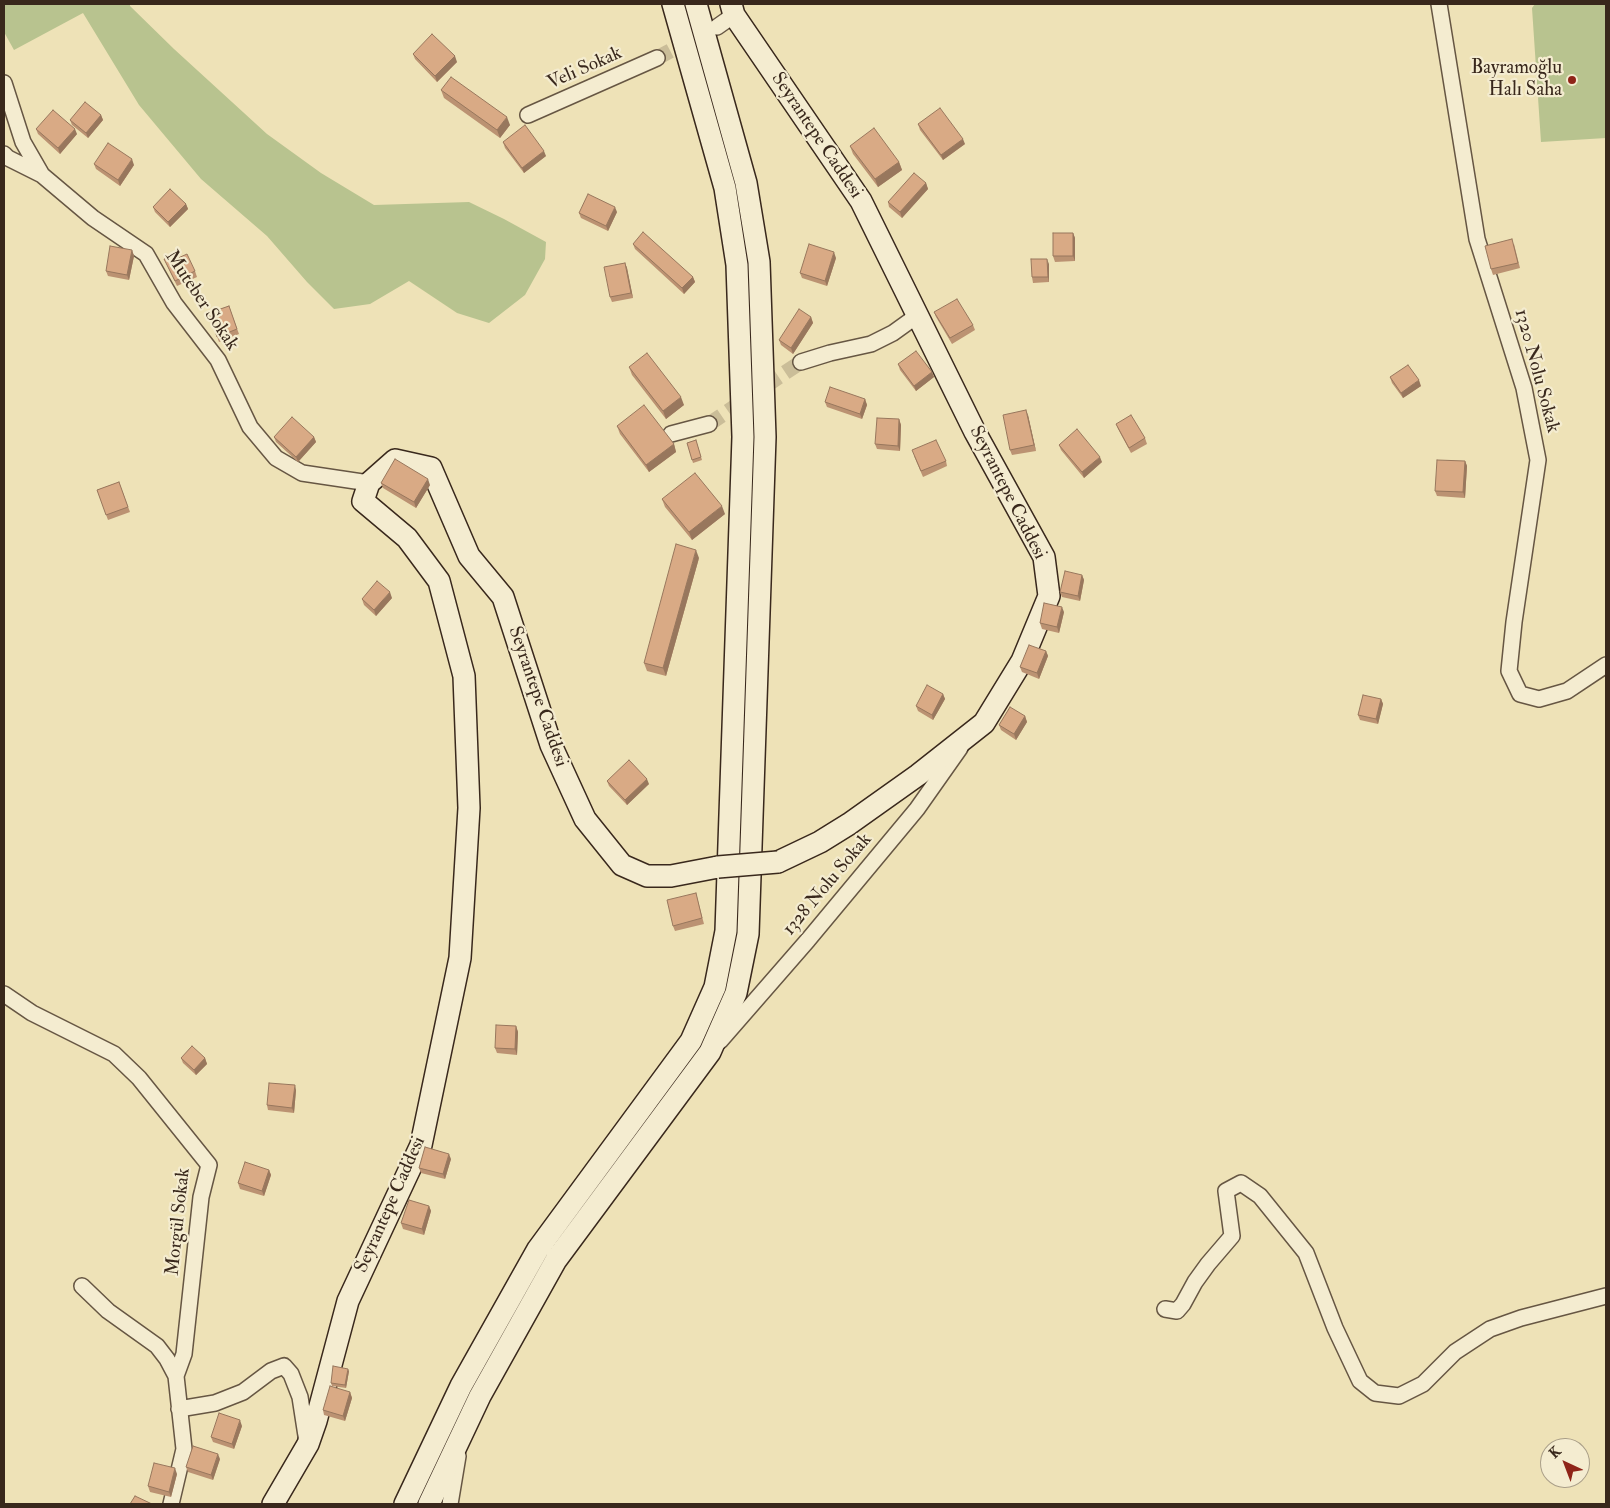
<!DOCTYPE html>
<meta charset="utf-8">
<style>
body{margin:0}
#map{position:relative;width:1610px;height:1508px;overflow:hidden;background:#eee2b7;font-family:"IM FELL Double Pica",serif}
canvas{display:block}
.frame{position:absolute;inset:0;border:5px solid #39281c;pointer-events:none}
.north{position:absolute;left:1540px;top:1438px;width:50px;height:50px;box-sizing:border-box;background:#f4ecd0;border:1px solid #a99e88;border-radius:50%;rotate:317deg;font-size:14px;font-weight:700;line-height:20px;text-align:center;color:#39281c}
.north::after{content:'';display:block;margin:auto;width:18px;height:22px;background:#8f2418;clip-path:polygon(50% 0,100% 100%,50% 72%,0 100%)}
</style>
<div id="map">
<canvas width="1610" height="1508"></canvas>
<div class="frame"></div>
<div class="north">K</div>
</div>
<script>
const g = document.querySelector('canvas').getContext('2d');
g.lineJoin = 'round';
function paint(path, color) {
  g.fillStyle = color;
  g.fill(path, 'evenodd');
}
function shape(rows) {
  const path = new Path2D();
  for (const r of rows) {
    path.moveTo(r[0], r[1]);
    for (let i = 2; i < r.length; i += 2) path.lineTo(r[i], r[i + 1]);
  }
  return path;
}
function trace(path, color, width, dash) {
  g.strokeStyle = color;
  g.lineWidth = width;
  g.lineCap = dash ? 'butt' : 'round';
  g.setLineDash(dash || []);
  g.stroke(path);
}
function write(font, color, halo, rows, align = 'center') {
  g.font = font + ' "IM FELL Double Pica",serif';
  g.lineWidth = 4.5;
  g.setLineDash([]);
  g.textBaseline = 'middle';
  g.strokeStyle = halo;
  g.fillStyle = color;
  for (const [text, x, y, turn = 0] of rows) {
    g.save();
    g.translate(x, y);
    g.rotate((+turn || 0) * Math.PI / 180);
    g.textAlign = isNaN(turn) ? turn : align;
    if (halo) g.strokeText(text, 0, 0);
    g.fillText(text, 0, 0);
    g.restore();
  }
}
paint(shape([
 [4,4,130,4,130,6,174,49,267,134,321,173,374,205,469,202,504,219,546,242,545,259,525,295,489,323,457,313,409,281,370,304,334,309,307,282,267,236,201,179,139,105,83,13,14,50,4,32],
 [1535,4,1606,4,1606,138,1541,142,1532,8]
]), '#b8c38f');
trace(shape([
 [657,58,691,40],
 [709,424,801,362]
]), '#cabd98', 15, [15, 8]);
const street = shape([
 [1439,4,1477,239,1524,388,1538,460,1514,622,1509,671,1520,694,1539,699,1567,691,1606,665],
 [717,27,734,15],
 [4,83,23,142,42,175,93,218,146,254,174,303,218,360,250,427,276,458,302,473,369,483],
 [528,115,657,58],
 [4,154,8,158,42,175],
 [801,362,830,353,871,344,893,333,918,315],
 [671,434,709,424],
 [4,994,32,1013,114,1054,139,1078,209,1165,201,1197,184,1354,176,1376],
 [720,1041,808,940,917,809,960,748],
 [82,1286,108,1311,157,1346,167,1359,176,1376,184,1449,171,1504],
 [1165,1309,1177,1311,1183,1304,1195,1282,1208,1264,1232,1236,1226,1191,1241,1183,1260,1196,1306,1253,1335,1328,1360,1381,1375,1393,1399,1396,1423,1384,1455,1352,1490,1329,1521,1318,1606,1296],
 [179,1409,215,1403,243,1392,271,1371,284,1366,291,1374,300,1397,307,1442],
 [450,1504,458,1456]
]);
const secondary = shape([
 [731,4,734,15,861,201,975,432,1044,557,1049,596,1022,661,984,723,918,775,849,824,820,842,778,862],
 [273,1504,308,1444,316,1421,348,1301,421,1145,460,958,469,808,464,676,439,581,407,538,363,501,369,483,395,460,431,468,469,556,503,597,551,745,585,819,622,865,647,876,671,876,718,867],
 [405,1504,461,1386,538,1249,691,1041,715,987,726,931,743,437,737,265,725,188,673,4],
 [429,1504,480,1396,556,1260,710,1052,736,993,748,934,765,437,759,262,746,183,696,4]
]);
trace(street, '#665643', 18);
trace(secondary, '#39281c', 24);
trace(street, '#f4ecd0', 15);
trace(secondary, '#f4ecd0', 21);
const secondaryBridge = shape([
 [718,867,778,862]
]);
trace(secondaryBridge, '#39281c', 24, []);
trace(secondaryBridge, '#f4ecd0', 21);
paint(shape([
 [413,54,457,62,437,82,415,59],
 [441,90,510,125,500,138,444,98],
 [101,115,103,120,88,138,72,125,70,120],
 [918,124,965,144,943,160,920,130],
 [36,129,77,134,60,154,38,134],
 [503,142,546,156,524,173,505,148],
 [850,146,899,162,902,170,878,187,853,154],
 [94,164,134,165,120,186,96,169],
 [926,183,928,189,902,218,889,207,888,202],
 [186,204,188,209,170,227,155,212,153,207],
 [617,212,608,231,581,218,579,213],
 [1073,233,1075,238,1075,261,1055,262,1053,256],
 [633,244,693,277,695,282,684,294,635,249],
 [1514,244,1520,268,1493,275,1491,269],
 [132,250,134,256,129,280,108,276,106,271],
 [836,258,827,286,802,278,800,273],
 [164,259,176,259,195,271,197,277,177,286],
 [625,263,627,268,633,298,612,302,610,297],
 [1049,264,1049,282,1033,283,1032,277],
 [229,306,239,334,219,342,209,313],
 [934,312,973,325,975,330,952,344,936,317],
 [811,317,813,323,793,354,781,345,779,340],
 [898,364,932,372,934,377,916,391,900,370],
 [629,367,684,405,666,419,632,375],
 [1390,377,1421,386,1403,398,1392,383],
 [865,399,867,405,862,419,827,407,825,402],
 [1028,415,1036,451,1012,455,1010,450],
 [899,419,901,425,900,451,877,449,875,444],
 [1116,424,1145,438,1147,444,1131,453,1118,429],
 [617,426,674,444,676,452,649,472,620,434],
 [274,437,314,437,316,442,298,462,276,442],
 [696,440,702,460,693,463,687,443],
 [1059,445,1102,462,1084,478,1061,450],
 [914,456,946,461,947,466,923,477],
 [1465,461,1467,466,1465,498,1437,496,1435,491],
 [119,482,130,512,108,520,97,490],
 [381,483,430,485,416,508,383,488],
 [662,499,725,514,692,540,665,507],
 [699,558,666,676,647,671,644,663],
 [1082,575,1084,580,1080,601,1062,597,1060,592],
 [392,598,376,616,364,605,362,599],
 [1064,612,1059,633,1042,629,1040,623],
 [1046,651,1048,656,1039,679,1022,672,1020,667],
 [943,694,945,699,933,720,918,711,916,706],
 [1381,699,1383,704,1378,724,1360,720,1358,715],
 [1025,716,1027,722,1016,740,1001,730,999,725],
 [607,781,649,784,627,805,609,786],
 [696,893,704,924,675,931,673,926],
 [516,1026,518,1032,517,1055,497,1053,495,1048],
 [181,1058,205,1058,207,1064,196,1075,183,1063],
 [296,1090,294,1113,268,1110,267,1105],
 [451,1159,445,1179,421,1173,419,1168],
 [269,1170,271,1175,264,1196,240,1189,238,1183],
 [429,1206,431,1211,424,1235,403,1229,401,1223],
 [349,1371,346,1388,332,1386,331,1383],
 [350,1392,352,1398,345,1421,324,1415,323,1410],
 [242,1426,234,1449,213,1442,211,1437],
 [220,1459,213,1480,188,1472,186,1467],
 [177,1474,171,1497,150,1492,148,1486]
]), '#bb9272');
paint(shape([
 [455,56,457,62,437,82,435,76],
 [101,115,103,120,88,138,86,133],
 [507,117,510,125,500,138,497,130],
 [75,129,77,134,60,154,58,148],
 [963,139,965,144,943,160,941,155],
 [544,151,546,156,524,173,522,168],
 [132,159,134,165,120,186,118,180],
 [899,162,902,170,878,187,875,179],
 [926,183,928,189,902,218,900,212],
 [186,204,188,209,170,227,168,222],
 [615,207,617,212,608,231,606,226],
 [1073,233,1075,238,1075,261,1073,256],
 [132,250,134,256,129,280,127,275],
 [834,252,836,258,827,286,825,281],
 [1047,259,1049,264,1049,282,1048,277],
 [625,263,627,268,633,298,631,293],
 [693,277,695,282,684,294,682,288],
 [811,317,813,323,793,354,791,348],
 [932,372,934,377,916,391,914,386],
 [1419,380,1421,386,1403,398,1401,393],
 [681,397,684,405,666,419,663,411],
 [865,399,867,405,862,419,860,414],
 [1026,410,1028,415,1036,451,1034,445],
 [899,419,901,425,900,451,898,446],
 [314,437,316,442,298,462,296,457],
 [674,444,676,452,649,472,646,465],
 [1100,457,1102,462,1084,478,1082,472],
 [1465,461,1467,466,1465,498,1463,492],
 [428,479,430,485,416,508,414,502],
 [722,506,725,514,692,540,689,532],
 [696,550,699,558,666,676,663,668],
 [1082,575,1084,580,1080,601,1078,596],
 [390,592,392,598,376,616,374,610],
 [1062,607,1064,612,1059,633,1057,627],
 [1046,651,1048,656,1039,679,1037,673],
 [943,694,945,699,933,720,932,715],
 [1381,699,1383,704,1378,724,1376,719],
 [1025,716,1027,722,1016,740,1014,734],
 [647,779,649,784,627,805,625,800],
 [516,1026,518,1032,517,1055,515,1049],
 [205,1058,207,1064,196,1075,194,1070],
 [295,1085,296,1090,294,1113,292,1108],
 [449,1154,451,1159,445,1179,443,1174],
 [269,1170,271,1175,264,1196,262,1191],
 [429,1206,431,1211,424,1235,422,1229],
 [348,1369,349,1371,346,1388,345,1385],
 [350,1392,352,1398,345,1421,343,1416],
 [240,1420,242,1426,234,1449,232,1444],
 [218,1454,220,1459,213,1480,211,1475],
 [175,1468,177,1474,171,1497,169,1492]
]), '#98775d');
const building = shape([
 [432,34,455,56,435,76,413,54,432,34],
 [451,77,507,117,497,130,441,90,451,77],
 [85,102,101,115,86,133,70,120,85,102],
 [940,108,963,139,941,155,918,124,940,108],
 [53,110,75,129,58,148,36,129,53,110],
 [525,125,544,151,522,168,503,142,525,125],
 [874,128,899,162,875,179,850,146,874,128],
 [108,143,132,159,118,180,94,164,108,143],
 [914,173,926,183,900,212,888,202,914,173],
 [170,189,186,204,168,222,153,207,170,189],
 [588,194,615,207,606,226,579,213,588,194],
 [643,232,693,277,682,288,633,244,643,232],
 [1053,233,1073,233,1073,256,1053,256,1053,233],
 [1512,239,1518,263,1491,269,1485,246,1512,239],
 [809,244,834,252,825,281,800,273,809,244],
 [110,246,132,250,127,275,106,271,110,246],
 [174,254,176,259,187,254,195,271,175,281,164,259,174,254],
 [1031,259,1047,259,1048,277,1032,277,1031,259],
 [625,263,631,293,610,297,604,267,625,263],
 [957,299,973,325,950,338,934,312,957,299],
 [229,306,237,329,217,337,209,313,229,306],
 [799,309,811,317,791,348,779,340,799,309],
 [916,351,932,372,914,386,898,364,916,351],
 [647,353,681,397,663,411,629,367,647,353],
 [1408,365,1419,380,1401,393,1390,377,1408,365],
 [830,387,865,399,860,414,825,402,830,387],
 [644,405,674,444,646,465,617,426,644,405],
 [1026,410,1034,445,1010,450,1003,415,1026,410],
 [1131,415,1145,438,1129,448,1116,424,1131,415],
 [292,417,314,437,296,457,274,437,292,417],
 [877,418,899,419,898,446,875,444,877,418],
 [1077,429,1100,457,1082,472,1059,445,1077,429],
 [696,440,701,457,692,460,687,443,696,440],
 [936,440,946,461,921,471,912,450,936,440],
 [395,459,428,479,414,502,381,483,395,459],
 [1437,460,1465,461,1463,492,1435,491,1437,460],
 [695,473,722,506,689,532,662,499,695,473],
 [119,482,128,507,106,515,97,490,119,482],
 [676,544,696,550,663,668,644,663,676,544],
 [1065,571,1082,575,1078,596,1060,592,1065,571],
 [377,581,390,592,374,610,362,599,377,581],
 [1044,603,1062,607,1057,627,1040,623,1044,603],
 [1029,645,1046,651,1037,673,1020,667,1029,645],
 [927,685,943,694,932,715,916,706,927,685],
 [1363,695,1381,699,1376,719,1358,715,1363,695],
 [1010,707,1025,716,1014,734,999,725,1010,707],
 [629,760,647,779,625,800,607,781,629,760],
 [696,893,702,918,673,926,667,900,696,893],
 [496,1025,516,1026,515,1049,495,1048,496,1025],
 [192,1046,205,1058,194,1070,181,1058,192,1046],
 [269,1083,295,1085,292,1108,267,1105,269,1083],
 [425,1147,449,1154,443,1174,419,1168,425,1147],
 [245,1162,269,1170,262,1191,238,1183,245,1162],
 [409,1200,429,1206,422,1229,401,1223,409,1200],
 [333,1366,348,1369,345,1385,331,1383,333,1366],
 [330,1386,350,1392,343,1416,323,1410,330,1386],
 [219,1413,240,1420,232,1444,211,1437,219,1413],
 [193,1446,218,1454,211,1475,186,1467,193,1446],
 [154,1463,175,1468,169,1492,148,1486,154,1463],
 [135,1496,152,1504,130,1504,135,1496]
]);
paint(building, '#d9aa85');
trace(building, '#98775d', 1);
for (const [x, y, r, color] of [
 [1572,80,5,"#8f2418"]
]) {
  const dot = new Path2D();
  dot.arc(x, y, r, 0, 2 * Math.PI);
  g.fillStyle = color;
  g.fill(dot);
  trace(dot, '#f4ecd0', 2);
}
write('19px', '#39281c', '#f4ecd0', [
 ["Veli Sokak",585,69,-24],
 ["Seyrantepe Caddesi",816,136,56],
 ["Muteber Sokak",201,301,56],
 ["1320 Nolu Sokak",1536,371,75],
 ["Seyrantepe Caddesi",1007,493,63],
 ["Seyrantepe Caddesi",537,697,71],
 ["1328 Nolu Sokak",828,885,-50],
 ["Seyrantepe Caddesi",391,1205,-66],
 ["Morgül Sokak",179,1222,-84]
]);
write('19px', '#39281c', '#f4ecd0', [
 ["Bayramoğlu",1562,69],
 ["Halı Saha",1562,91]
], 'right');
</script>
